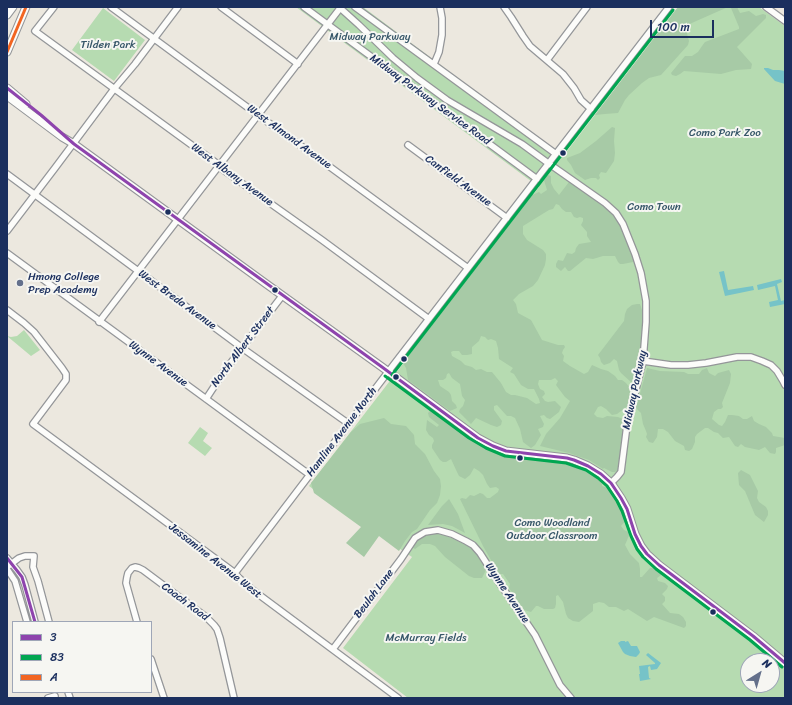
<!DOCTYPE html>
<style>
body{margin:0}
#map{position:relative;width:792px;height:705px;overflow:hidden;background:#ece8df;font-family:Sriracha,sans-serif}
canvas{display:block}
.frame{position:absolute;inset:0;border:8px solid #1b2f5e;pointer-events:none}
.legend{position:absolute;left:12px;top:621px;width:140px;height:72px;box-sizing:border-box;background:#f6f6f2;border:1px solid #9ea6b7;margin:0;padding:5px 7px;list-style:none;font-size:12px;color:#1b2f5e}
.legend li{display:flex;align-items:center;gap:8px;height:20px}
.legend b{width:20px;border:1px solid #9ea6b7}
.north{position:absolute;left:740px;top:653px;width:40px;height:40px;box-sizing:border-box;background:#f6f6f2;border:1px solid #9ea6b7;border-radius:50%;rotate:37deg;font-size:11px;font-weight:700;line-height:16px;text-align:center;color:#1b2f5e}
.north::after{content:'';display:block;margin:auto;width:14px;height:18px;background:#64708b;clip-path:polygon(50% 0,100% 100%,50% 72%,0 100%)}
.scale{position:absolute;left:650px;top:20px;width:64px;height:18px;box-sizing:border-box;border:2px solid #1b2f5e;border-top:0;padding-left:5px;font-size:12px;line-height:14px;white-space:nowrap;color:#1b2f5e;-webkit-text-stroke:3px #f6f6f2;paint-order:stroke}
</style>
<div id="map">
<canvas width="792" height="705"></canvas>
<div class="frame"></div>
<ul class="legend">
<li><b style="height:5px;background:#8e44ad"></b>3</li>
<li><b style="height:5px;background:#00a651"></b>83</li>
<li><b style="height:5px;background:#f26522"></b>A</li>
</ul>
<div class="north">N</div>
<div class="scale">100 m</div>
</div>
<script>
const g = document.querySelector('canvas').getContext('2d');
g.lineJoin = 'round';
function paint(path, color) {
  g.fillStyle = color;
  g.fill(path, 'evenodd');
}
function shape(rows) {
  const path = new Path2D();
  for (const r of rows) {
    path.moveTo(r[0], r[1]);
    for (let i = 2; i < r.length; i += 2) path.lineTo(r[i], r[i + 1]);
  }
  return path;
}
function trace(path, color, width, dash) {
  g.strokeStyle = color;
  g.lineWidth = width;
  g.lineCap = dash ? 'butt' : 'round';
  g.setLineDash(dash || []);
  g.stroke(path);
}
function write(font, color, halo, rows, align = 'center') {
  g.font = font + ' Sriracha,sans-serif';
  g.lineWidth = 4;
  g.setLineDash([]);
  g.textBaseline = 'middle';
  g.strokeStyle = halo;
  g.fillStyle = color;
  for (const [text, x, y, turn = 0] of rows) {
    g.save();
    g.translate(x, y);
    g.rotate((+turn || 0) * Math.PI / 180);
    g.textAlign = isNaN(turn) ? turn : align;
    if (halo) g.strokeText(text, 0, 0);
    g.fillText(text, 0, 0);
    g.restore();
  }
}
paint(shape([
 [296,7,363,7,553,149,564,155,678,7,759,7,785,26,785,698,408,698,343,648,412,557,379,535,362,526,309,486,539,187],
 [748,661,772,661,772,685,748,685],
 [103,8,145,40,114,81,72,50],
 [24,330,40,350,31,356,7,336,11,337,17,336],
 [200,427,208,433,203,441,212,448,205,456,188,443]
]), '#b6dbb1');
paint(shape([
 [678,7,737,7,740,13,749,11,756,16,763,14,766,15,766,18,737,47,752,64,751,69,736,70,721,74,684,71,680,74,676,76,672,75,671,73,685,56,692,56,698,52,702,46,705,42,739,29,739,27,731,8,728,7,685,26,689,41,688,45,661,75,649,78,642,83,629,95,625,100,618,113,605,114,595,115],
 [612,127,615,128,614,141,615,153,614,161,606,173,601,172,599,175,600,178,598,180,596,178,591,178,585,180,575,173,571,165,567,160,567,158,580,153,596,141],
 [548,175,551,176,551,183,554,189,559,195,569,182,602,205,612,214,618,222,624,232,634,260,633,262,623,264,620,264,618,262,615,256,603,256,593,259,586,258,570,271,568,271,565,267,561,271,556,267,556,264,558,260,563,261,567,253,572,254,575,252,576,248,579,244,591,242,587,236,587,232,581,225,583,221,583,218,580,217,577,218,574,217,571,212,566,212,562,209,559,205,556,204,553,209,549,210,523,226,523,234,527,240,543,250,546,254,546,259,545,265,538,280,533,286,519,294,513,300,516,304,518,313,531,320,542,340,558,345,564,345,565,347,563,350,562,353,564,356,563,361,570,366,584,374,588,372,592,365,601,369,608,371,615,376,618,380,622,380,626,383,630,388,631,393,629,405,617,414,612,415,606,409,601,406,598,407,594,414,597,417,603,418,607,416,618,417,625,420,618,470,615,472,612,472,604,468,603,469,589,460,569,453,540,446,546,434,560,418,570,401,565,397,556,385,558,381,555,378,551,380,539,380,538,384,540,389,544,391,545,394,542,397,545,401,548,402,555,401,561,407,559,412,550,419,547,418,544,415,540,416,544,424,543,427,538,429,541,435,535,445,531,448,523,442,520,429,515,418,511,416,507,416,497,405,494,406,494,410,502,421,501,425,497,427,491,425,476,418,471,424,459,412,460,409,463,406,465,400,462,396,460,384,452,378,449,373,447,374,446,378,443,380,438,380,440,386,449,392,451,395,452,401,456,405,457,408,450,411,408,380,406,368,403,363,532,195,539,192,541,194,547,190,544,180],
 [481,336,485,337,488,340,491,339,496,341,498,348,499,359,513,368,510,372,514,374,521,385,528,389,534,389,539,399,540,403,536,404,527,398,515,395,511,395,506,392,501,383,492,372,487,372,481,369,476,370,472,367,465,365,461,361,452,356,451,352,453,351,459,351,462,355,467,355,472,354,472,347,479,341],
 [637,304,640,304,643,313,640,364,637,372,634,383,631,382,621,373,619,370,617,361,614,359,610,363,604,365,601,362,600,358,598,355,624,321,625,314,627,309,632,305],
 [647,368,660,371,684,372,688,374,699,374,702,370,707,368,709,373,715,376,718,373,729,370,731,374,730,383,722,403,723,407,721,409,718,409,714,412,712,419,719,425,722,426,725,422,728,415,732,415,739,416,743,419,747,419,752,416,754,421,759,424,766,427,772,433,773,436,785,438,785,445,776,448,776,452,775,454,770,453,765,447,759,450,745,447,741,444,738,447,735,446,729,437,723,438,718,433,714,432,708,428,705,428,697,434,695,437,695,442,692,449,689,451,685,450,684,446,675,441,668,432,663,429,658,429,657,437,653,443,649,442,646,437,647,434,646,431,643,424,641,413,636,408],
 [431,410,433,410,474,441,484,447,494,451,513,456,567,463,583,468,590,471,598,479,602,484,602,486,611,489,621,507,626,520,621,526,624,530,630,533,625,545,630,554,639,563,640,569,640,577,642,577,650,568,652,568,660,572,661,575,657,578,658,581,665,583,668,586,667,589,662,594,665,597,665,601,662,604,670,613,679,614,683,617,686,622,686,626,684,628,654,617,647,621,628,609,624,611,616,607,609,607,604,603,599,602,593,604,593,611,579,622,573,621,568,618,566,614,563,602,558,595,556,596,556,604,555,608,553,609,544,609,538,606,536,606,531,612,524,610,509,588,510,584,503,574,499,574,483,546,460,499,462,498,466,499,470,495,474,496,480,493,483,494,487,498,490,498,498,492,499,489,496,487,490,488,487,484,483,475,479,471,474,468,470,475,465,479,459,476,457,472,451,459,446,462,443,462,440,460,432,448,432,445,434,441,433,438,429,435,426,430,427,420,437,427,439,425,429,417,428,413],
 [384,418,391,424,406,426,414,435,415,444,425,454,434,471,440,479,441,486,440,495,437,503,430,510,417,529,412,532,405,541,399,551,379,536,364,557,346,543,361,527,314,493,311,483,351,432,360,424],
 [741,470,750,475,758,491,757,498,759,502,766,507,768,511,768,515,764,522,755,515,745,491,739,485,738,473],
 [449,499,458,514,465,533,452,526,443,524,428,525,442,506],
 [435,533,443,534,460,542,469,547,477,554,486,570,482,578,474,578,469,576,445,557,435,546,430,544,422,544,415,549,412,547,420,538,427,534]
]), '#a7caa6');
paint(shape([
 [764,68,768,68,773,70,779,70,785,71,785,84,775,81,764,69],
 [724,271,728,290,753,286,754,290,725,296,719,272],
 [781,279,782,282,777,284,781,301,785,300,785,304,770,307,769,302,778,300,775,286,758,290,757,285],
 [621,641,625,641,625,642,628,641,631,646,637,646,640,652,639,654,636,657,630,656,625,654,623,652,618,643],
 [648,653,661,663,657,669,651,670,650,666,648,667,649,678,651,679,640,681,639,674,640,674,639,666,655,664,655,663,646,655]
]), '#76c3c8');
const minor = shape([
 [54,7,35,31,215,162,222,169,322,240,429,319],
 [111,7,262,118,311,153,468,268],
 [221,7,298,64],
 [304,7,537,179],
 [339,7,359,25,393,58,417,78,447,100,522,144,548,163,605,203,616,213,623,224,635,254,641,273,646,301,646,322,643,361,627,425,621,472,617,477,611,483],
 [355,7,556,154],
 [504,7,511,17,523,36,530,46,563,74,574,88,581,100,591,109],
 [766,7,785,21],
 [547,60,587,7],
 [434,64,439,52,442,35,442,18,440,7],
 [408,145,507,218],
 [7,174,245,350,349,424],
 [7,231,55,168,114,89,135,64,178,7],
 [7,253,310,475],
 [7,310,24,323,34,332,62,368,66,374,66,380,33,424,235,573,238,577,254,591,398,698],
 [99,322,341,7],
 [643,361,671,365,688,365,706,363,737,357,751,357,762,361,771,365,777,371,783,381,785,385],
 [206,399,223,373,282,296],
 [7,558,17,570,22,577,25,585,35,622],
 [7,567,19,558,25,556,34,556,33,567,38,581,49,622],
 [7,569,15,581,27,622],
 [235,573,388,372,669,7],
 [137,622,126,583,127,577,128,573,132,568,135,567,139,568,143,570,206,617,214,625,217,629,220,638,234,698],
 [333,649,401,559,415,538,425,532,438,530,452,534,466,541,473,545,480,553,498,581,535,635,560,685,571,698],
 [151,659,164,698],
 [68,692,70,698],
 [48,698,55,696]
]);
const major = shape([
 [7,15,13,7],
 [7,52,26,7],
 [7,88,26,104],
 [7,96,62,137,74,144,265,283,382,367,478,438,493,446,506,451,567,458,574,460,588,466,601,474,611,483,621,498,627,509,635,534,641,546,647,554,659,565,753,636,785,663]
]);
trace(minor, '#949699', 8);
trace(major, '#949699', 9);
trace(minor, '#fcfcfa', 5.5);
trace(major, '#fcfcfa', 7);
trace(shape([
 [7,88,41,115,74,144,382,367,478,438,493,446,506,451,567,458,574,460,588,466,601,474,611,483,621,498,627,509,635,534,641,546,647,554,659,565,753,636,785,663],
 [7,558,22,577,35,622]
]), '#8e44ad', 3);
trace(shape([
 [392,375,673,10],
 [385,376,469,438,486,448,505,456,566,463,586,470,598,478,607,486,617,501,622,511,631,536,637,549,643,557,656,569,750,640,782,667]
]), '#00a651', 3);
trace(shape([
 [7,52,26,7]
]), '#f26522', 3);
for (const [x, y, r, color] of [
 [563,153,3.5,"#1b2f5e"],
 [168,212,3.5,"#1b2f5e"],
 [20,283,4,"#64708b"],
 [275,290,3.5,"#1b2f5e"],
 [404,359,3.5,"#1b2f5e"],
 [396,377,3.5,"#1b2f5e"],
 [520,458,3.5,"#1b2f5e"],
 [713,612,3.5,"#1b2f5e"]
]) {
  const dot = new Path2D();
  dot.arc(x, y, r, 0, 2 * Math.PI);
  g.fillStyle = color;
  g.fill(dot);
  trace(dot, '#f6f6f2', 1.5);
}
write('11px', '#375769', '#f6f6f2', [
 ["Midway Parkway",370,37],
 ["Tilden Park",108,45],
 ["Como Park Zoo",725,133],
 ["Como Town",654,207],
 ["Como Woodland",552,523],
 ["Outdoor Classroom",552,536],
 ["McMurray Fields",426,638]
]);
write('11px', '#1b2f5e', '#f6f6f2', [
 ["Midway Parkway Service Road",430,100,36],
 ["West Almond Avenue",289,137,36],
 ["West Albany Avenue",232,175,36],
 ["Canfield Avenue",458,181,36],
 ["West Breda Avenue",177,300,36],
 ["North Albert Street",243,347,-53],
 ["Wynne Avenue",158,364,36],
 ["Midway Parkway",635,390,-78],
 ["Hamline Avenue North",342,432,-53],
 ["Jessamine Avenue West",215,561,38],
 ["Wynne Avenue",507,593,56],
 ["Beulah Lane",374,594,-53],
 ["Coach Road",185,602,37]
]);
write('11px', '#1b2f5e', '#f6f6f2', [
 ["Hmong College",28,277],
 ["Prep Academy",28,290]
], 'left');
</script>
